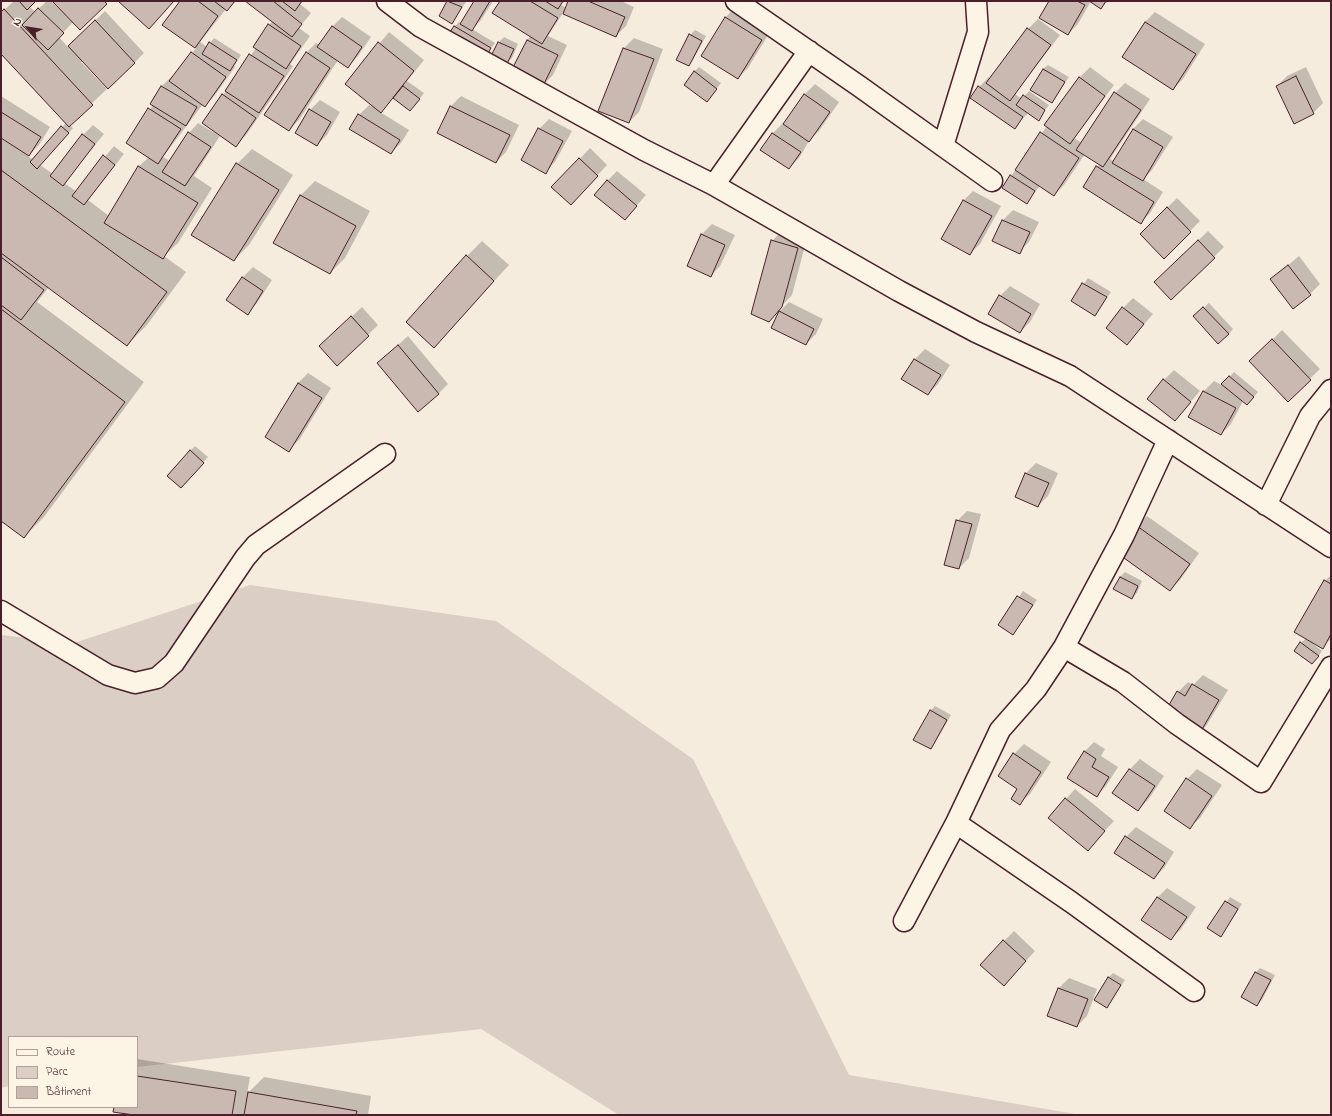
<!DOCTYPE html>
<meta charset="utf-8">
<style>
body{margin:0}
#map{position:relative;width:1332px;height:1116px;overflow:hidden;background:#f5ecde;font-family:"Indie Flower",sans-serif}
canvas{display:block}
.frame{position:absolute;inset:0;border:2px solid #4a1f2b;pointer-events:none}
.legend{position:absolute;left:8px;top:1036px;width:130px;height:72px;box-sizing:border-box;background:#fcf5e5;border:1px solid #b59f9b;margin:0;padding:5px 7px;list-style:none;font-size:12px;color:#4a1f2b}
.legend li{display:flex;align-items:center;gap:8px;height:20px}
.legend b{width:20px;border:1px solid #b59f9b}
.north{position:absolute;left:8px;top:8px;width:40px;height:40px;-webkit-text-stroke:3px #fcf5e5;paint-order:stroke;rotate:300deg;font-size:11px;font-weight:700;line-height:16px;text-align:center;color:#4a1f2b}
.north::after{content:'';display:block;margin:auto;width:14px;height:18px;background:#4a1f2b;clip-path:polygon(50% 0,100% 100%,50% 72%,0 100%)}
</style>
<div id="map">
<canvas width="1332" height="1116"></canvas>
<div class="frame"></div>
<ul class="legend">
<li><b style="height:5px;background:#fcf5e5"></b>Route</li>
<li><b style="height:11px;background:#dbcec4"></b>Parc</li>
<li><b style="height:11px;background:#cab9b1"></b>Bâtiment</li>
</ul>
<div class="north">N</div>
</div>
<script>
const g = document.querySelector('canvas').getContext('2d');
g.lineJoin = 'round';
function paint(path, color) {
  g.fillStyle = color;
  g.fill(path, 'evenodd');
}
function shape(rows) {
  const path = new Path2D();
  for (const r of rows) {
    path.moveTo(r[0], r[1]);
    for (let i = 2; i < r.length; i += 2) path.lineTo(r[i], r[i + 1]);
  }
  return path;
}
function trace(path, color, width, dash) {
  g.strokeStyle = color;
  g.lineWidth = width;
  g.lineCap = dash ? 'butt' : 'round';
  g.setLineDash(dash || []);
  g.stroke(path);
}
paint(shape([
 [250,585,496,621,693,759,849,1075,1081,1115,619,1115,481,1029,137,1067,137,1037,9,1037,9,1086,1,1088,1,635,74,643]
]), '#dbcec4');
paint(shape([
 [14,1,34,1,29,6,35,12,47,1,51,1,59,9,60,7,54,1,108,1,80,29,73,22,59,37,68,47,105,11,144,53,134,63,81,62,107,89,69,125,73,128,40,165,53,174,83,135,93,125,104,134,64,183,76,191,114,146,124,154,88,200,109,216,139,166,149,157,127,143,153,105,151,104,162,86,172,76,173,77,196,48,164,24,181,1,236,1,227,10,226,9,200,42,207,47,214,38,241,55,234,66,235,67,215,95,205,105,203,104,163,157,170,161,189,133,198,123,220,136,194,176,212,188,178,243,164,256,186,272,147,325,127,345,49,287,37,302,144,382,44,517,24,537,1,520,1,96,50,127,39,145,28,156,33,160,66,123,1,53,1,13],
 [247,1,303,1,300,4,311,13,299,28,310,36,290,64,293,66,269,102,246,135,236,145,223,95,256,48,269,25,273,21],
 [449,1,466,2,452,22,440,15],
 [475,1,493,1,481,20,472,29,495,43,486,55,454,27,459,22,461,23],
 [501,1,565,1,561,5,567,8,569,1,621,1,634,7,626,26,616,36,563,13,548,36,567,45,553,75,543,85,513,70,527,40,531,36],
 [1050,1,1108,1,1101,8,1091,1,1078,24,1068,34],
 [735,7,771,30,748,68,738,78,726,17],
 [1155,12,1205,44,1183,79,1173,89,1123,57,1145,22],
 [342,17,371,37,358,56,348,66,338,60,299,120,289,130,306,53,316,43,320,45,332,27],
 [1038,19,1060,35,1015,94,1022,99,1029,91,1049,105,1038,119,1029,112,1015,127,979,87,989,77,991,79,1028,29],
 [695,30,706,36,693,60,689,65,690,35],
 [389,32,424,60,407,81,424,93,415,105,394,97,380,112,409,130,401,143,391,153,359,115,369,105,376,108,346,84],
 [504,37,518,44,512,58,507,62,492,55,499,42],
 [634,38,663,49,639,112,629,122,600,111,624,48],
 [1048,65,1069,77,1052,102,1043,69],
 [699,67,721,83,707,101,694,72],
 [1090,67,1114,85,1074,138,1082,143,1115,93,1125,83,1150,99,1110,159,1114,161,1133,129,1143,119,1173,137,1152,170,1143,179,1163,192,1150,213,1140,223,1097,167,1100,164,1085,154,1064,185,1054,195,1040,186,1027,202,1011,176,1047,126,1045,125,1080,77],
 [1306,67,1323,103,1313,113,1277,86,1287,76],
 [815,84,839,102,819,131,809,141,799,158,789,168,762,150,773,133,783,123,784,124,805,94],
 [461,96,519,125,506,152,496,162,438,132,451,106],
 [320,100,340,112,327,135,317,145,310,110],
 [549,119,572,131,555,162,545,172,522,160,539,129],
 [590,148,607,165,580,194,553,187],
 [252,149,293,175,249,245,234,260,237,164],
 [617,171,646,195,625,219,607,181],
 [315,181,370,211,345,258,330,273,300,196],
 [973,191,1001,206,980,244,970,254,963,201],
 [1177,198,1200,221,1164,257,1141,234],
 [1013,210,1039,222,1029,242,1019,252,993,240,1003,220],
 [712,224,735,235,720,266,711,276,688,265,702,234],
 [782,231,807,238,792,295,778,310,772,241],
 [1208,231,1224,247,1171,299,1155,282],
 [482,241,509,265,434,346,467,256],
 [1299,256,1320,284,1310,294,1272,279],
 [253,267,272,280,257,303,247,313,228,300,243,277],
 [1088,278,1111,292,1095,314,1072,301],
 [1010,286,1040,304,1030,322,1020,332,1000,296],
 [1133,298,1153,314,1127,344,1123,308],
 [789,302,823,319,816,334,806,344,779,312],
 [1209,303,1233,329,1229,334,1199,312],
 [362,307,378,325,338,364,331,336],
 [1282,330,1320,369,1288,400,1251,361],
 [408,336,448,384,438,394,378,363],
 [925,349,950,365,938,384,928,394,903,378,915,359],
 [1174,370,1200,391,1175,420,1164,380],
 [1234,372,1258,392,1252,399,1243,401,1231,424,1221,434,1190,417,1204,391,1214,381,1227,388,1223,384],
 [308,373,331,388,299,440,289,450,298,383],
 [195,446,208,457,186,482,168,475],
 [1036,463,1058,473,1048,496,1038,506,1016,496,1026,473],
 [967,511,981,514,969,558,959,568,957,521],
 [1147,516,1199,553,1180,580,1170,590,1137,526],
 [1125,572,1142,581,1137,593,1132,598,1120,577],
 [1331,575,1331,639,1322,647,1314,642,1313,644,1322,651,1317,658,1301,643,1306,638,1325,581],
 [1023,591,1037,600,1013,633,1000,625],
 [1203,675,1228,690,1206,726,1196,736,1178,710,1178,692,1188,682,1193,685],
 [935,706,951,715,935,743,931,748,930,711],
 [1094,742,1105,749,1101,756,1118,767,1106,786,1096,796,1084,752],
 [1024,744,1051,762,1030,794,1020,803,1014,754],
 [1140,759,1164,776,1148,800,1138,810,1114,793,1130,769],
 [1197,769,1222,785,1200,818,1190,827,1187,779],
 [1075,789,1114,821,1088,849,1066,799],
 [1136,827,1174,852,1164,868,1154,878,1126,837],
 [1167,888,1196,907,1181,929,1171,939,1157,898],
 [1230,897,1242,904,1221,936,1208,928],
 [1014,931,1035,951,1013,975,1004,941],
 [1260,968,1275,975,1262,1000,1257,1005,1243,997,1256,972],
 [1113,973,1125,980,1107,1007,1108,978],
 [1069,978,1097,989,1087,1016,1077,1026,1048,1015,1059,988],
 [137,1059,250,1077,247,1094,264,1077,371,1096,368,1115,245,1115,246,1112,243,1115,131,1115,132,1114,115,1107,137,1107]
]), '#0003');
const building = shape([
 [19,1,36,1,27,10,19,1],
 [52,1,104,1,107,4,80,30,52,1],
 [118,1,174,1,149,29,118,1],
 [180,1,198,1,218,16,195,48,162,25,180,1],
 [214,1,235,1,227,11,214,1],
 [245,1,273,1,302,24,292,37,245,1],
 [282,1,302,1,295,11,282,1],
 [447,1,462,7,452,24,439,16,447,1],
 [474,1,490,1,472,31,460,24,474,1],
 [500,1,530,1,558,18,542,44,492,13,500,1],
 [545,1,563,1,558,9,545,1],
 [568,1,588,1,625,17,616,37,563,14,568,1],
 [1049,1,1077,1,1085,5,1068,35,1039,18,1049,1],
 [1089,1,1106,1,1101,9,1089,1],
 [38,8,64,33,48,50,22,25,38,8],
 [4,9,93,105,69,127,1,54,1,12,4,9],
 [725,17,762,40,738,79,701,56,725,17],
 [95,20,135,63,108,89,68,46,95,20],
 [1145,22,1196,54,1173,90,1122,57,1145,22],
 [268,24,301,46,286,69,253,47,268,24],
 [332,26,362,47,348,68,317,47,332,26],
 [454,26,491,48,486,57,448,35,454,26],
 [1027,28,1051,45,1010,101,986,83,1027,28],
 [689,34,702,41,689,66,676,60,689,34],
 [527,40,558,55,543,86,511,71,527,40],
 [209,42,237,60,230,71,202,54,209,42],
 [378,42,414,71,381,113,345,84,378,42],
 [498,42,514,49,507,64,491,56,498,42],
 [623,48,654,59,629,123,598,111,623,48],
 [191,52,226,77,205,107,169,81,191,52],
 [306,52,330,68,289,131,264,115,306,52],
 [249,54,284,76,259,113,225,91,249,54],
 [1043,69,1065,82,1052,103,1030,90,1043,69],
 [694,71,717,89,707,102,684,85,694,71],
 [1296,76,1314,114,1294,124,1276,86,1296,76],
 [1079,77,1105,96,1070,144,1044,125,1079,77],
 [161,86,197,107,186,126,150,104,161,86],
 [403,86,420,99,410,111,393,98,403,86],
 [978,86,1023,117,1015,129,970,98,978,86],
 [1114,92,1141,110,1103,167,1076,150,1114,92],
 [222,94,256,118,236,147,202,123,222,94],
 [804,94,830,112,809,142,783,124,804,94],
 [1023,95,1045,110,1039,121,1016,105,1023,95],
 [450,106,510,135,496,163,437,133,450,106],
 [148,108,181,129,158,164,126,143,148,108],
 [309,109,331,122,317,146,295,133,309,109],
 [1,112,41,137,29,156,1,138,1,112],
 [358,114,400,140,391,154,349,129,358,114],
 [61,126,69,133,37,169,30,162,61,126],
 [538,128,563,141,546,174,521,160,538,128],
 [1133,129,1163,147,1143,181,1112,163,1133,129],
 [188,132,211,147,185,186,162,172,188,132],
 [1040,132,1079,158,1054,196,1015,170,1040,132],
 [772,133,801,152,789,169,760,150,772,133],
 [82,134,95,144,63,186,50,176,82,134],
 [103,155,115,165,84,205,72,196,103,155],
 [579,158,598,176,571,205,551,187,579,158],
 [236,163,279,190,234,261,191,235,236,163],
 [138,166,198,203,163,259,104,223,138,166],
 [1096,166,1154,202,1141,224,1083,187,1096,166],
 [1,170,167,292,127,346,1,253,1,170],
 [1010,175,1035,191,1027,204,1002,188,1010,175],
 [607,180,637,206,625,220,594,195,607,180],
 [300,195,356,226,330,274,273,243,300,195],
 [963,200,992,216,970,255,941,239,963,200],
 [1167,207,1191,232,1164,259,1140,234,1167,207],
 [1002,220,1030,232,1020,254,992,241,1002,220],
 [701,234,725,245,711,277,687,266,701,234],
 [771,240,798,248,782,307,769,322,751,314,771,240],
 [1198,240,1215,258,1171,300,1154,282,1198,240],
 [466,255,494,281,434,348,406,322,466,255],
 [1,257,44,290,21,320,1,305,1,257],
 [1288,265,1311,295,1293,309,1270,279,1288,265],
 [242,277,263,291,248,315,226,300,242,277],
 [1082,283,1107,297,1095,316,1071,301,1082,283],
 [999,295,1031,314,1020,333,988,314,999,295],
 [1122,307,1144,324,1127,345,1106,328,1122,307],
 [1203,307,1229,334,1218,344,1193,316,1203,307],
 [1,309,125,402,24,538,1,521,1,309],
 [779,311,814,329,806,345,771,328,779,311],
 [351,316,369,336,337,366,319,346,351,316],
 [1272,339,1311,380,1288,402,1249,361,1272,339],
 [398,345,439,394,418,412,377,363,398,345],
 [914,359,941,375,928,395,901,379,914,359],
 [1229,376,1254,397,1247,405,1221,384,1229,376],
 [1163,379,1191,402,1175,421,1147,399,1163,379],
 [298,383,322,398,289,452,265,437,298,383],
 [1203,391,1236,408,1221,435,1188,417,1203,391],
 [190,450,204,463,181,488,167,476,190,450],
 [1025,473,1049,483,1038,507,1015,497,1025,473],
 [956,520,972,524,959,569,944,565,956,520],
 [1137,526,1190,564,1170,591,1117,553,1137,526],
 [1120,577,1138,586,1132,599,1113,589,1120,577],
 [1324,580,1331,584,1331,634,1323,649,1294,632,1324,580],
 [1017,596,1033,605,1013,635,998,625,1017,596],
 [1300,642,1319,656,1312,664,1294,651,1300,642],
 [1192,684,1219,700,1197,738,1170,722,1177,710,1169,705,1177,691,1185,696,1192,684],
 [930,710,947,720,931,749,913,740,930,710],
 [1084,751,1096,759,1092,767,1109,777,1097,797,1067,778,1084,751],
 [1013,753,1041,772,1020,805,1011,799,1017,789,998,776,1013,753],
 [1129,769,1155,786,1138,811,1112,793,1129,769],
 [1186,778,1212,796,1190,829,1164,811,1186,778],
 [1065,798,1105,831,1088,851,1048,818,1065,798],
 [1125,836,1165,863,1154,879,1114,853,1125,836],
 [1157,897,1187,917,1171,940,1141,920,1157,897],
 [1225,901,1238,909,1221,937,1207,928,1225,901],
 [1003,940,1026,961,1004,986,980,965,1003,940],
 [1255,972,1271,980,1257,1006,1241,997,1255,972],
 [1108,977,1121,985,1107,1008,1094,1000,1108,977],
 [1058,988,1088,999,1077,1027,1047,1016,1058,988],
 [137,1076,236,1091,232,1115,134,1115,113,1112,114,1107,137,1107,137,1076],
 [248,1092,357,1111,356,1115,244,1115,248,1092]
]);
paint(building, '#cab9b1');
trace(building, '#4a1f2b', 1);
const street = shape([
 [387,1,421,27,644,150,714,185,899,291,976,332,1070,376,1331,547],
 [736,1,859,86,992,181],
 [943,146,978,32,976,1],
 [714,185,809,51],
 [1266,505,1310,416,1331,390],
 [1,611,108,675,135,683,157,678,174,663,245,558,256,545,385,454],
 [1064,647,1123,682,1177,724,1261,782,1331,667],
 [956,823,1071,902,1194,991],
 [904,921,956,823,1000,730,1036,689,1064,647,1124,535,1168,440]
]);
trace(street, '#4a1f2b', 23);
trace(street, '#fcf5e5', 20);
</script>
